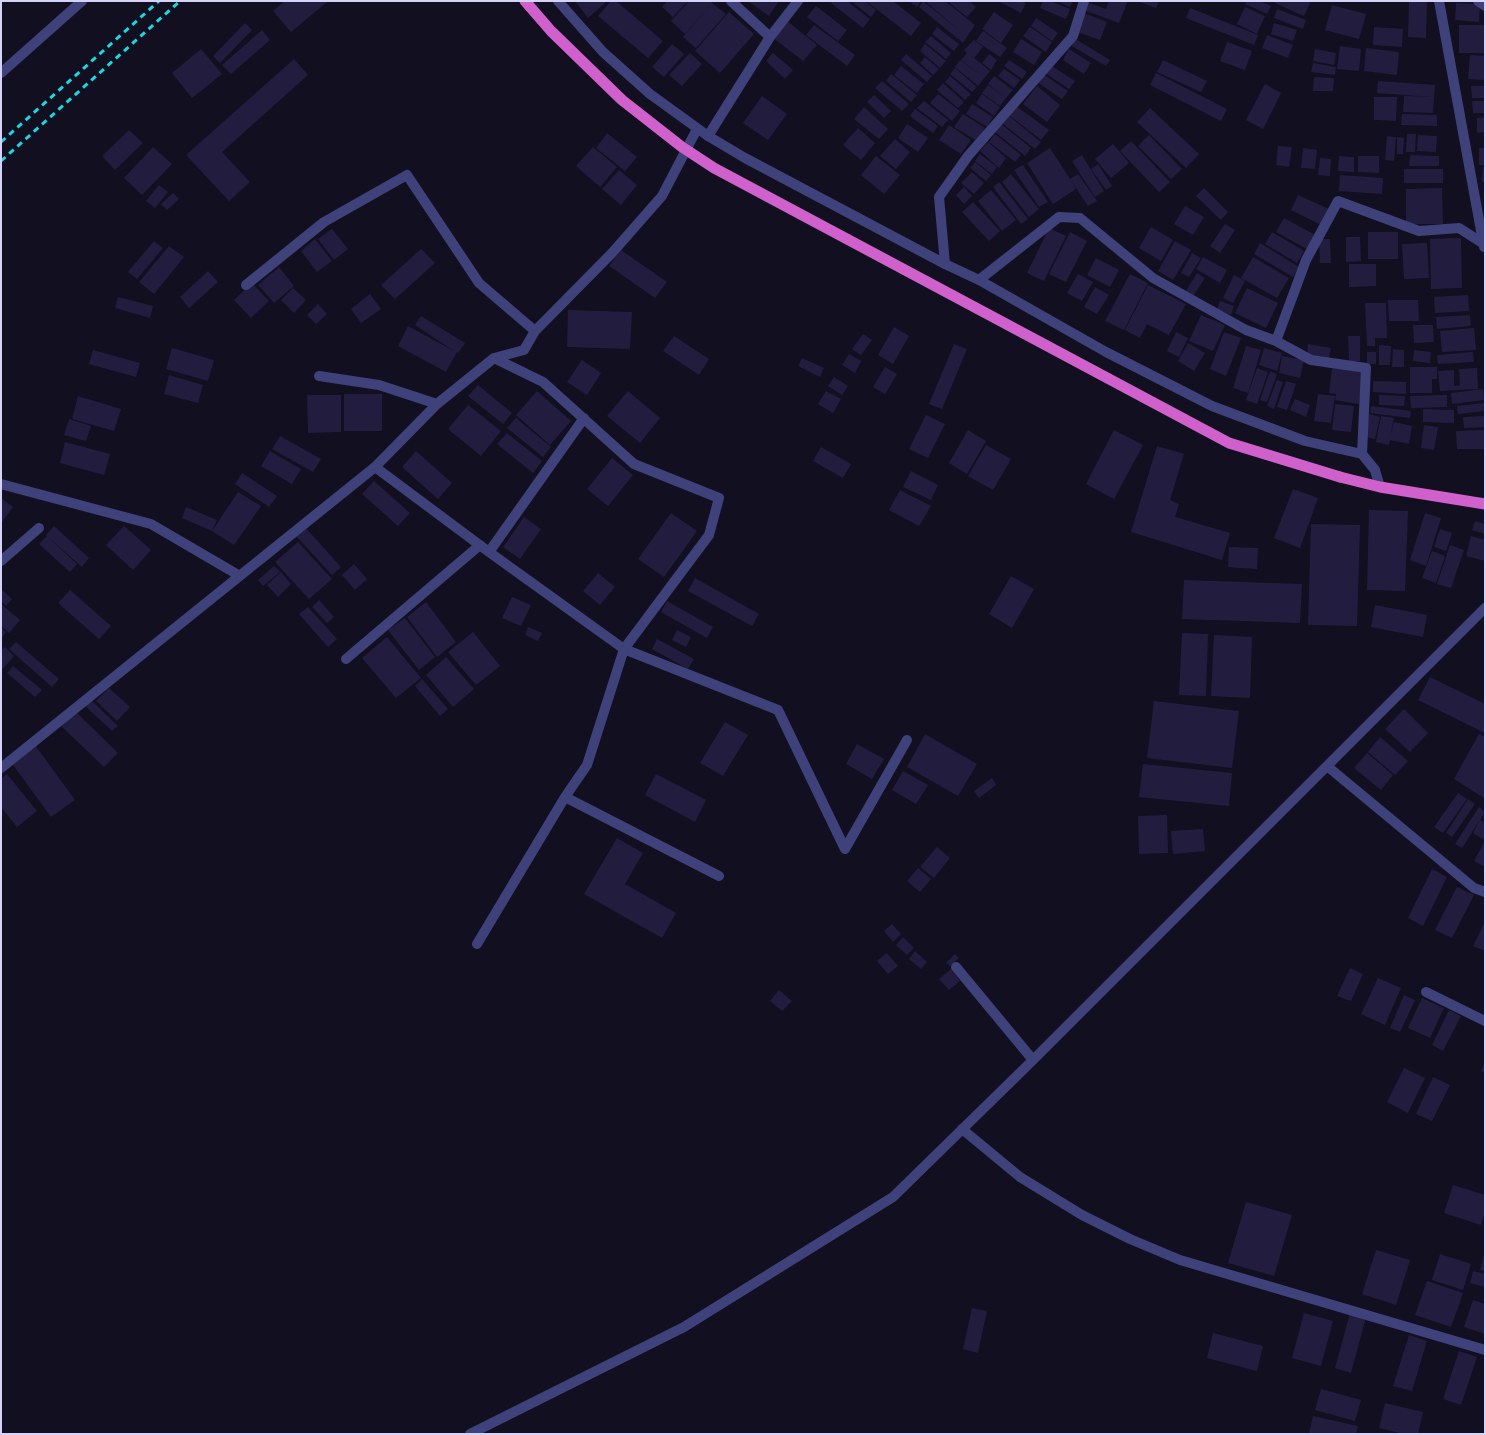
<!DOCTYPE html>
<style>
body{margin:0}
#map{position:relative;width:1486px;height:1435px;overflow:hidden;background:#110f20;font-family:Manrope,sans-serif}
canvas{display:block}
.frame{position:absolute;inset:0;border:2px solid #d5d3fa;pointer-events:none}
</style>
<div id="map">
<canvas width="1486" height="1435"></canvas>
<div class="frame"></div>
</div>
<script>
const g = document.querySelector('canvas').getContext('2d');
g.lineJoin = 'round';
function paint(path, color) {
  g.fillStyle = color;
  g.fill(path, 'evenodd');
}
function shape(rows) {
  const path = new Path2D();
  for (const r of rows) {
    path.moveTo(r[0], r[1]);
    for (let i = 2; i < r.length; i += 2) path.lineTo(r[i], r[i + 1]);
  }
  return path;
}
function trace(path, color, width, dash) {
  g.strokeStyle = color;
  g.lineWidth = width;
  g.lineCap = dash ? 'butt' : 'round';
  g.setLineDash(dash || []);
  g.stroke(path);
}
paint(shape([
 [285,1,326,1,327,2,291,32,273,11],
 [575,1,607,1,588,18],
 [611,1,616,1,663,41,648,58,598,16],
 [667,1,688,1,673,17,662,7],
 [689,1,710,1,712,3,685,34,671,21],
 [748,1,779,1,769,16],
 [833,1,847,1,870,19,863,28,831,3],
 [851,1,865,1,876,10,871,17],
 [866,1,893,1,921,23,911,36],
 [909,1,921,1,917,7],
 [923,1,959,30,925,1,945,1,975,25,963,43,919,7],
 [947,1,969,1,976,7,967,17],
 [998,1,1021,1,1026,3,1021,13],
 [1043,1,1050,1,1070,9,1066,19,1040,8],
 [1057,1,1073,1,1070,7],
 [1109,1,1128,1,1119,23,1084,10,1087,2,1106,9],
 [1137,1,1159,1,1156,8],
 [1247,1,1260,1,1271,6,1267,14,1245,4],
 [1276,1,1311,1,1304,16,1275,3],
 [1409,2,1427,2,1426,38,1408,37],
 [712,3,726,14,696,48,683,37],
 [1456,3,1480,4,1479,22,1455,20],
 [1332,5,1366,14,1359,39,1325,30],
 [816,6,847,30,838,41,807,17],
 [1245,7,1265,16,1257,34,1237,24],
 [1190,8,1258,35,1254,45,1186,18],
 [1277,9,1306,20,1303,29,1274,18],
 [729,12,754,34,720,73,695,51],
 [994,12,1013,25,1001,43,982,29],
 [1084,13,1107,22,1100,40,1077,32],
 [1036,18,1058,33,1052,41,1031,26],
 [786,20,817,45,803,61,772,37],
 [245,23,252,30,220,63,213,56],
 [1274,23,1297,30,1293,41,1271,34],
 [814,25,855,55,847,66,806,35],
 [1459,25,1485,25,1485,53,1459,53],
 [937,27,959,44,954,51,932,34],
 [1030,27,1052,42,1046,52,1023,36],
 [1374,27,1403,29,1402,47,1373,45],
 [262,30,270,40,231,74,222,65],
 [983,31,1007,48,1000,57,976,41],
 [1267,35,1293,45,1288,58,1262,48],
 [931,36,951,53,946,59,925,42],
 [1074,38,1110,60,1106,66,1070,45],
 [1021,39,1042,52,1034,65,1013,52],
 [974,40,983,47,974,58,990,71,978,86,955,67,960,60,983,77,961,60,967,53,964,50],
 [1227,42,1252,51,1245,70,1220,61],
 [672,44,684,54,664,77,652,67],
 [925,44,946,61,940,68,920,51],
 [1340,46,1361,49,1359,71,1337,69],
 [1366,48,1399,52,1397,75,1364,71],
 [201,49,222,74,192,98,172,73],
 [1069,49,1091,63,1084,74,1063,60],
 [1315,49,1336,53,1334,65,1313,61],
 [690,53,702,64,682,86,669,75],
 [773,53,793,70,785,79,766,61],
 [906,54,932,76,927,82,901,60],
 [989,54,997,60,991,70,982,63],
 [1470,55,1485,56,1485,80,1468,79],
 [925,57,939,69,933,75,920,63],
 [294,59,308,75,222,152,250,182,229,201,186,155],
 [1009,60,1027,72,1022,79,1004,66],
 [1163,60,1207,81,1201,92,1157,72],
 [1313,63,1336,67,1335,75,1311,72],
 [1050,65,1075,81,1069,89,1045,73],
 [901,66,924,84,917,93,894,75],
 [955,68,977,87,972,92,950,74],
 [1004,69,1020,80,1014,88,998,76],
 [1156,73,1227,109,1221,121,1150,85],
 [891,74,917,95,911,102,886,81],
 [1043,74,1068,91,1062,99,1037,82],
 [950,76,971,94,965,100,945,82],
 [994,76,1013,90,1006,98,988,84],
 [1314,77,1334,78,1333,91,1313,91],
 [882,81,909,104,902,111,875,88],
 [1378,81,1435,85,1434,97,1377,93],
 [943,83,964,102,958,108,937,90],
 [1265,84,1281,93,1263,129,1246,120],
 [988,85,1006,98,1000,106,982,93],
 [1037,86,1060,105,1047,122,1023,104],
 [1471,86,1485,86,1485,98,1472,98],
 [938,94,960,111,952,121,930,103],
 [982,94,1000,107,994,116,976,103],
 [874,95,891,111,884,118,867,102],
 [762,96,787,114,768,140,743,123],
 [1404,96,1434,97,1433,113,1403,112],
 [1374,97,1397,97,1396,121,1374,120],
 [924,101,948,120,942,127,917,108],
 [1472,101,1485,101,1485,113,1473,113],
 [972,104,993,117,987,127,966,114],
 [1016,106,1049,130,1041,140,1009,115],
 [864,107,888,129,879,139,854,119],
 [1150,108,1199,154,1186,168,1137,122],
 [915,109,938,126,933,133,910,116],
 [963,114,985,128,977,141,954,127],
 [1402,114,1437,115,1437,126,1401,125],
 [1009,116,1041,142,1035,149,1003,124],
 [1485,117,1485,132,1477,133,1477,118],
 [907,124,928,138,918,152,898,138],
 [1001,124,1031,148,1025,156,995,132],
 [949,125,971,140,961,154,939,140],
 [858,128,875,143,861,160,843,145],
 [129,130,143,143,115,170,102,156],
 [607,133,637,157,625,171,596,148],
 [995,134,1021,155,1015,162,989,142],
 [1407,134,1416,134,1415,152,1406,152],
 [1149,135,1182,169,1171,179,1138,146],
 [1418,135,1437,136,1436,152,1417,151],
 [1387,136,1396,137,1394,161,1385,160],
 [1397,137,1404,138,1403,154,1397,154],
 [895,139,910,152,896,169,880,156],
 [1131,141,1170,182,1159,192,1120,151],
 [988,142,1006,158,999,168,980,151],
 [1113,144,1129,163,1111,178,1095,159],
 [1278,146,1292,147,1289,167,1276,165],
 [153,147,172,164,142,195,124,178],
 [593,147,617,167,600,187,576,166],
 [1050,148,1070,179,1078,174,1097,201,1088,206,1072,182,1076,189,1053,204,1027,163],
 [1303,148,1317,150,1315,169,1301,168],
 [1479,148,1485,148,1485,165,1479,165],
 [980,154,997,167,992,174,975,161],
 [1082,155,1104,191,1095,197,1072,161],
 [1410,155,1439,156,1439,166,1409,166],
 [876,156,900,175,884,194,861,175],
 [1339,156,1354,157,1354,172,1338,171],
 [1358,156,1379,156,1379,173,1358,172],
 [1320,158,1331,159,1330,176,1318,175],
 [975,162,991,175,986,181,970,168],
 [1098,164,1112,186,1106,190,1091,169],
 [1023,165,1048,202,1039,207,1014,170],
 [1483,167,1485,167,1485,182,1482,182],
 [1404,169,1443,169,1443,183,1404,183],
 [619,170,637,185,621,205,602,189],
 [972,172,984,183,974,194,961,183],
 [1011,174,1039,209,1029,217,1002,182],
 [1340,175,1383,178,1382,194,1339,191],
 [999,182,1028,219,1021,224,993,187],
 [159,185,168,192,155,208,146,201],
 [964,187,972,196,964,204,956,195],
 [1204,188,1228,212,1221,220,1196,196],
 [1442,188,1443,224,1406,224,1406,189],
 [991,190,1016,220,1002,231,978,201],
 [173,193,179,199,167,210,161,204],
 [1298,195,1329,209,1321,225,1291,210],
 [973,202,1000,231,989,241,962,212],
 [1185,206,1204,217,1193,235,1174,224],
 [1284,218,1315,235,1307,249,1276,232],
 [1225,224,1235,230,1220,253,1210,246],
 [1151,227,1173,240,1161,261,1139,248],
 [1049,228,1066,236,1044,281,1027,273],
 [332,229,348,249,334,260,318,239],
 [1070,232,1087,241,1066,282,1049,274],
 [1272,232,1304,251,1297,263,1265,244],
 [1368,232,1398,232,1398,259,1368,259],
 [1346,237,1360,237,1361,261,1346,262],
 [1461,238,1462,288,1431,289,1430,239],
 [315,239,332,261,317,272,301,251],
 [1319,239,1330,239,1331,263,1320,263],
 [154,241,163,248,137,279,128,272],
 [1175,241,1191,250,1173,280,1158,271],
 [1260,243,1299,267,1293,277,1254,254],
 [1427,243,1429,278,1404,279,1402,244],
 [169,246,184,257,154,294,139,282],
 [421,249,435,263,395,299,381,285],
 [621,250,667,282,655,298,609,266],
 [1192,253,1201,258,1189,277,1181,273],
 [1203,257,1227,270,1220,283,1196,269],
 [1253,257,1289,278,1277,298,1241,278],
 [1096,258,1119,270,1110,287,1087,275],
 [1349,264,1376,264,1376,286,1349,287],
 [279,267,294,286,274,303,258,285],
 [208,271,218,282,189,308,180,297],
 [1197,273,1205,278,1193,296,1186,291],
 [1078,274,1093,282,1082,301,1067,293],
 [1130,274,1148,283,1124,330,1105,321],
 [1234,275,1245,281,1233,303,1223,298],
 [252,283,269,301,251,318,234,300],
 [1148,285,1186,304,1169,335,1147,324,1140,338,1125,330],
 [1095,287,1109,295,1097,314,1084,307],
 [293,288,306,300,294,313,281,300],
 [1247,288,1278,303,1266,328,1235,313],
 [370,294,381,309,361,323,351,309],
 [1468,295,1469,311,1435,313,1434,297],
 [118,297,153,306,150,318,115,308],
 [1388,300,1418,300,1419,321,1389,321],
 [1220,301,1234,306,1231,315,1217,309],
 [1365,303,1386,303,1387,338,1375,338,1375,346,1367,346],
 [318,304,327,314,316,324,307,315],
 [568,310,632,312,630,349,567,347],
 [1201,315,1225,325,1213,351,1189,341],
 [1470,315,1471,326,1437,329,1436,317],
 [421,316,465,343,458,353,457,352,446,372,398,346,408,326,454,351,415,325],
 [1413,325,1433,325,1434,342,1414,343],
 [894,327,909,336,893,364,878,355],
 [1474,328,1476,350,1442,352,1440,331],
 [1176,332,1188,338,1179,357,1167,351],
 [1224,332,1241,338,1226,376,1210,369],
 [863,334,872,340,861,355,852,349],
 [674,336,709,359,699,375,663,351],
 [1348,336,1360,336,1360,361,1349,361],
 [1188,343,1205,353,1194,371,1178,361],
 [954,344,967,349,942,409,929,404],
 [1308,344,1331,348,1329,358,1307,354],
 [1379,345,1391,346,1390,365,1379,365],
 [1246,346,1261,350,1248,393,1233,388],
 [172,348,214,360,208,381,166,369],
 [1264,348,1282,353,1277,371,1259,365],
 [1393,349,1404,350,1404,367,1392,367],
 [93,350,140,363,136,377,89,364],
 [1414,350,1431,352,1430,363,1413,361],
 [1367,352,1376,352,1376,364,1367,364],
 [1473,352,1474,362,1438,364,1437,355],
 [849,354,861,361,855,373,842,365],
 [1282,356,1304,360,1300,378,1279,373],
 [802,358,824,368,820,377,798,366],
 [582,360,601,373,587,395,567,382],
 [885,367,897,374,885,394,873,387],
 [1410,367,1437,367,1437,379,1432,379,1432,393,1410,393],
 [1257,368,1268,372,1257,404,1246,400],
 [1332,368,1362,372,1359,404,1335,400,1336,394,1329,393],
 [1477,368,1478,389,1440,391,1438,371,1454,370,1454,386,1460,385,1459,369],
 [1270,371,1277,374,1267,402,1260,400],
 [169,375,203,385,198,403,164,394],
 [834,377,848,386,842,395,828,386],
 [1277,380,1283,382,1274,409,1267,406],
 [1286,381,1296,384,1287,410,1277,407],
 [1373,381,1406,382,1406,394,1373,392],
 [478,385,512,413,503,424,468,396],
 [1483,389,1484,400,1452,404,1451,393],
 [537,391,571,421,550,445,516,415],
 [628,391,660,418,640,443,607,416],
 [826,391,841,399,833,413,818,404],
 [344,394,382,394,382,431,344,431],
 [1318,394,1335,396,1331,423,1314,421],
 [307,395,341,395,341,432,308,433],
 [1379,395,1405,396,1404,406,1379,405],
 [1447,395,1447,407,1411,408,1410,396],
 [78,396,121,409,114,431,72,419],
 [1295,399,1310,405,1306,417,1290,410],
 [1485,403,1485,411,1458,414,1457,406],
 [1335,404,1354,406,1351,432,1332,430],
 [468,405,501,431,481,456,448,429],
 [1371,406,1411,411,1410,418,1370,413],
 [1423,409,1454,410,1454,423,1423,422],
 [1369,414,1380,417,1375,439,1364,437],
 [926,415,945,424,928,458,909,449],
 [1381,416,1394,418,1390,436,1394,422,1412,426,1409,444,1390,440,1389,445,1376,442],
 [1485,416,1485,427,1464,428,1463,417],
 [516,418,551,447,543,457,507,428],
 [69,419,91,426,86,441,64,435],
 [1424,425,1438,427,1434,450,1421,448],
 [968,430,986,441,967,474,949,463],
 [1114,430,1143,445,1114,499,1086,484],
 [1485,430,1485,449,1457,449,1456,431],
 [507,433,542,461,533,473,497,444],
 [280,436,321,459,313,472,272,449],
 [65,442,110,454,104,475,60,463],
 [986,445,1011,459,993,490,968,476],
 [1157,446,1184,454,1170,500,1179,504,1175,517,1230,533,1222,560,1131,532],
 [821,447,851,464,843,478,813,461],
 [270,451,301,469,292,484,261,466],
 [416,451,452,483,438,499,402,467],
 [612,458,633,475,608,506,587,489],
 [911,471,938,485,931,500,903,487],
 [242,473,277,496,269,507,235,484],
 [374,481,410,513,398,526,362,494],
 [1293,489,1318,498,1300,548,1274,538],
 [900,490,931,506,919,526,889,510],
 [238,492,261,506,234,545,212,531,182,518,186,507,217,520,212,531],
 [1,498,13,507,1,523],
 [1369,510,1408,511,1405,591,1367,590],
 [671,513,697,531,664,577,638,559],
 [1425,513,1441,518,1426,566,1410,560],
 [524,517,541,529,520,559,503,547],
 [1475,521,1485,524,1485,534,1472,530],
 [1311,524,1360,525,1357,626,1308,625],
 [54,526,89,558,82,567,46,535],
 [124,526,151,550,133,570,106,545],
 [304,526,341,567,332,575,295,535],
 [1440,529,1452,533,1446,551,1434,547],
 [47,536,77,564,70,572,39,544],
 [1471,536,1485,540,1485,561,1466,556],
 [298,542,332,579,309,599,275,562],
 [1450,545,1464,550,1451,588,1437,584],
 [1229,547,1258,548,1257,569,1228,567],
 [1432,551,1445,556,1436,583,1422,578],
 [354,564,367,579,355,590,342,575],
 [274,566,280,572,263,586,258,580],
 [281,572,291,584,278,597,267,585],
 [598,573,615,587,600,605,583,591],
 [1011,576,1034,589,1012,628,989,614],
 [695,578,759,614,752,626,688,591],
 [1184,580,1302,584,1300,623,1182,619],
 [1,589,12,599,6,606,1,601],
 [70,590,111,626,99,639,58,603],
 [512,597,531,605,521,626,502,618],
 [319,600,334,617,327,623,312,607],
 [667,601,713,627,707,638,661,612],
 [426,602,456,642,437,657,407,617],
 [1,604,20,620,9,633,1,626],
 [1375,605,1427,615,1423,637,1371,627],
 [308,607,337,639,328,647,299,614],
 [405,618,435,657,419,670,388,630],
 [528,627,542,633,538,641,525,635],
 [1,628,6,632,1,639],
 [677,630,691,637,686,647,672,640],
 [473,632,500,666,476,685,448,652],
 [1182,633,1208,634,1206,696,1179,695],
 [1214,635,1252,637,1250,698,1211,696],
 [387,637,421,678,396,698,362,658],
 [657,639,694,659,688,669,652,649],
 [16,642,59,679,52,687,9,649],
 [5,647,14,656,1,671,1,651],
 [446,657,474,689,453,707,426,675],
 [13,666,42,690,35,697,7,673],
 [1430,677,1485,704,1485,733,1418,700],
 [422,679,448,709,440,716,415,686],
 [109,688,130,707,117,721,96,701],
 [90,699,118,726,112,731,84,705],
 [1154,701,1239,711,1232,768,1147,758],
 [1404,709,1428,733,1410,752,1385,729],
 [74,710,118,753,104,767,60,725],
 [725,722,748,735,723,776,700,763],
 [925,734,977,764,958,796,907,767],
 [1479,734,1485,737,1484,798,1454,779],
 [1380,737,1408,761,1395,775,1368,752],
 [857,744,884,759,872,779,846,764],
 [35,745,75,800,51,817,11,762],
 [1367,753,1393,775,1381,790,1354,768],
 [1143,764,1232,773,1229,806,1139,797],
 [903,771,928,785,916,804,892,790],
 [7,774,37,811,17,827,1,807,1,779],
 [656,774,706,800,695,822,645,795],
 [992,778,996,785,979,798,974,791],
 [1458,793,1467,799,1443,833,1434,827],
 [1468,799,1475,804,1452,837,1446,833],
 [1479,807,1485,812,1462,848,1455,844],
 [1167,815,1168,853,1139,854,1138,816],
 [1480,820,1485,823,1485,836,1483,839,1473,833],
 [1203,829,1205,851,1173,854,1171,831],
 [617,838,643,853,625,884,676,913,662,938,584,894],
 [1485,841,1485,867,1474,861],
 [937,847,950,858,934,878,920,867],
 [918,868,931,879,920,892,907,881],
 [1432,869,1447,877,1423,926,1408,918],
 [1457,887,1474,895,1452,938,1435,930],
 [1485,922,1485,951,1473,946],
 [892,924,901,934,893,942,884,931],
 [903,937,914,948,907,955,896,945],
 [915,951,927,962,921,969,909,959],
 [887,953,898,966,888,974,877,961],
 [955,954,959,958,950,966,946,963],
 [1350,968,1363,974,1351,1001,1337,996],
 [951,969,960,981,949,990,939,979],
 [1378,978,1401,988,1385,1025,1361,1014],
 [779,990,792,1001,782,1011,770,1001],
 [1404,995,1415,1000,1400,1032,1390,1028],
 [1422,998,1444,1008,1430,1038,1408,1028],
 [1449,1010,1461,1016,1443,1051,1432,1045],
 [1485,1061,1485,1073,1481,1071],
 [1404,1068,1425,1078,1408,1113,1387,1102],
 [1433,1077,1450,1085,1432,1121,1416,1114],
 [1453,1185,1485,1195,1485,1211,1481,1225,1444,1213],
 [1246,1202,1292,1215,1274,1276,1228,1263],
 [1376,1250,1410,1260,1396,1305,1362,1294],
 [1440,1254,1471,1264,1463,1290,1432,1280],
 [1484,1255,1485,1256,1485,1271,1480,1270],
 [1473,1271,1485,1274,1485,1287,1470,1283],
 [1427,1281,1463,1293,1451,1327,1415,1315],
 [1473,1300,1485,1304,1485,1334,1464,1327],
 [972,1308,987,1311,978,1353,963,1349],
 [1304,1313,1333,1321,1321,1366,1292,1358],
 [1350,1313,1366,1317,1351,1373,1335,1368],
 [1213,1333,1263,1346,1257,1371,1207,1358],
 [1409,1335,1427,1341,1412,1391,1393,1386],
 [1459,1351,1477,1357,1461,1405,1443,1399],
 [1321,1389,1361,1400,1355,1421,1315,1410],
 [1385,1403,1423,1412,1418,1434,1404,1434,1379,1428],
 [1313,1416,1358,1426,1356,1434,1309,1434]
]), '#221d3f');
trace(shape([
 [1439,1,1484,247],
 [1478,1,1485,6],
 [770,37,798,1],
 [708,136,770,37,731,1],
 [945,264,939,197,968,156,1073,36,1084,1],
 [979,280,1059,217,1080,218,1153,278,1246,330,1276,341,1311,360,1366,368,1362,454],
 [246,285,324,222,407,175,479,283,535,331],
 [1276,341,1306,260,1338,201,1419,231,1459,228,1484,244],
 [494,358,543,382,634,464,719,498,709,535,624,649,778,710,845,849,907,740],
 [319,376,379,385,437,404],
 [375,467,489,552,624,649,587,765,565,797,477,944],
 [1,484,151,524,240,576],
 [489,552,584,418],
 [1,561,39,528],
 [346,659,480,545],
 [1327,766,1474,888,1485,892],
 [1,768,375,467,437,404,494,358,524,350,535,331,612,253,662,196,697,129],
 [565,797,719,876],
 [956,967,1033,1060],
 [1426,992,1485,1021],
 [962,1129,1020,1177,1082,1215,1130,1239,1180,1260,1485,1350],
 [470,1434,684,1327,893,1197,1033,1060,1485,608]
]), '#3f417a', 10);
trace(shape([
 [558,1,603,52,650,94,708,136,745,158,945,264,979,280,1106,352,1212,406,1305,441,1362,454,1375,470,1380,487],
 [1,73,82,1]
]), '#3f417a', 10);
trace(shape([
 [1340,477,1380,487,1485,504]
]), '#d060cc', 11);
trace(shape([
 [1,142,159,1],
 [1,161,180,1]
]), '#18d9e1', 3, [6, 5]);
trace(shape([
 [525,1,551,31,622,100,682,147,714,168,1229,443,1340,477]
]), '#d060cc', 11);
</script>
